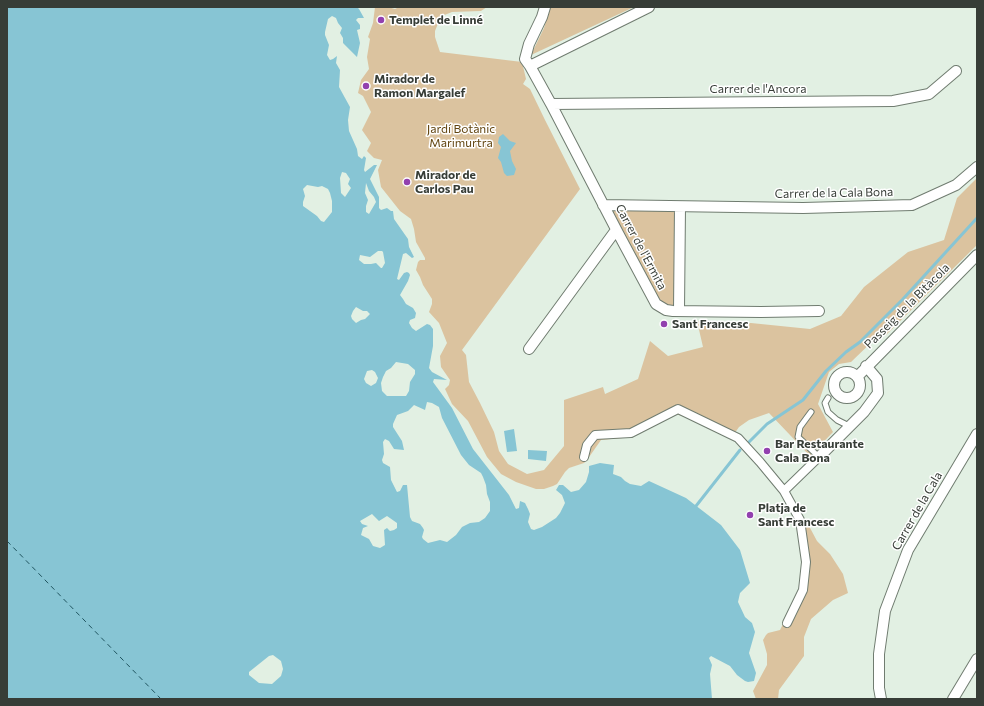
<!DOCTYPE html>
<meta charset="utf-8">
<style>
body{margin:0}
#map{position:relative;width:984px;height:706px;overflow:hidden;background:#e2f0e3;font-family:Commissioner,sans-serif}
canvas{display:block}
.frame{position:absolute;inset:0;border:8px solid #373d37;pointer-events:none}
</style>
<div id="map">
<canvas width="984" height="706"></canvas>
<div class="frame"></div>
</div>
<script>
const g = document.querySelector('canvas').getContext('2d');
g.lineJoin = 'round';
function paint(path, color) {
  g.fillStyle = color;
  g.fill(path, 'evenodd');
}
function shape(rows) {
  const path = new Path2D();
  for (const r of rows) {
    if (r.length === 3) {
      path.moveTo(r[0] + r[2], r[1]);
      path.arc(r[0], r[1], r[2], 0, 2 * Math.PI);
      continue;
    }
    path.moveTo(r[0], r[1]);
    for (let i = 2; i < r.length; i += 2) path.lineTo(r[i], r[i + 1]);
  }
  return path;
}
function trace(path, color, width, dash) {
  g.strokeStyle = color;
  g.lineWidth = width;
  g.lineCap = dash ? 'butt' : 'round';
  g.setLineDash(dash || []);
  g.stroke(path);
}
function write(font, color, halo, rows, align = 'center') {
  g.font = font + ' Commissioner,sans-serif';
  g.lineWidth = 3;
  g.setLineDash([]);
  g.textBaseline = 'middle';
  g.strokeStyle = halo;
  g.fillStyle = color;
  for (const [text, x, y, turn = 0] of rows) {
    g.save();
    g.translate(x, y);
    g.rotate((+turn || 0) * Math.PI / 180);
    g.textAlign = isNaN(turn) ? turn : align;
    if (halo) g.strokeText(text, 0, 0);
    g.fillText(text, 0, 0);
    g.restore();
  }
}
paint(shape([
 [375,7,388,7,395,9,399,7,487,7,481,11,452,12,442,16,439,21,435,31,435,37,440,52,522,62,526,79,523,84,530,89,545,120,580,189,462,350,466,355,469,382,480,403,494,432,499,451,508,464,527,474,544,470,564,446,564,400,603,387,605,394,638,379,650,341,668,356,703,347,697,321,751,323,810,329,841,316,864,287,908,252,944,240,957,198,977,178,977,245,886,335,880,334,851,362,839,364,829,372,818,404,833,432,810,456,769,413,749,420,739,427,732,437,702,423,676,414,633,437,601,440,587,460,584,463,569,468,565,472,557,484,553,486,544,489,536,489,516,482,501,474,487,457,468,421,452,404,446,391,445,389,449,385,450,380,441,367,440,356,447,343,439,323,429,312,432,304,432,299,423,285,420,277,416,270,418,262,420,260,425,260,425,258,416,242,414,229,411,219,400,211,381,187,378,170,382,160,374,158,367,151,371,143,362,130,371,112,363,96,358,93,361,80,369,69,367,57,370,39,368,37,373,23],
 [550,7,634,7,531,55,544,28],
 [603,205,680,207,679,310,656,304],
 [809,526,817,541,830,554,843,574,848,593,833,600,811,619,804,637,804,656,779,690,778,699,756,699,753,691,767,665,767,654,763,640,766,635,768,633,780,630,801,588,802,563,798,527]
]), '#dbc39f');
paint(shape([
 [7,7,357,7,359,9,364,18,358,18,356,20,360,25,360,29,357,30,360,43,357,57,343,43,343,38,340,33,342,28,338,23,336,18,332,16,328,19,325,32,325,35,329,45,327,55,330,60,333,59,337,56,336,63,340,70,339,87,350,107,348,120,349,131,357,149,358,156,362,159,364,156,366,158,364,170,365,172,374,165,377,165,370,179,379,197,379,208,381,210,387,208,391,211,393,211,394,219,408,239,409,247,414,257,412,258,406,253,403,254,397,279,399,280,404,273,407,272,409,273,410,275,408,281,400,295,403,299,406,304,413,308,416,313,415,318,410,320,409,323,412,328,416,331,427,324,430,325,433,329,433,346,429,368,432,372,447,380,434,379,433,382,452,408,473,449,509,495,516,509,519,508,520,501,525,503,528,509,530,514,528,522,531,529,534,530,542,527,556,518,560,513,565,503,562,495,556,490,559,485,563,485,571,492,579,490,586,482,589,472,589,466,600,463,614,465,613,474,621,477,625,481,630,484,641,486,649,481,686,498,721,525,740,550,750,583,740,593,738,602,745,617,752,623,755,632,749,653,756,673,754,681,748,682,745,681,737,675,730,666,711,656,709,658,712,665,710,674,712,699,7,699],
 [342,172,346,173,350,179,348,184,351,188,345,197,341,193,340,178],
 [366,183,369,191,374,197,376,202,369,214,366,212,366,206,368,200,365,193],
 [307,185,318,187,322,186,328,189,330,193,332,201,332,212,324,222,321,221,317,216,303,206,303,202,305,196,303,189],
 [378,251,382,251,383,252,385,263,382,268,381,268,376,263,371,264,364,264,359,260,360,255,370,257],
 [356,307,363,311,367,311,370,314,365,319,361,320,356,323,352,319,351,316,353,311],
 [396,362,408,364,415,370,415,374,410,382,409,391,406,396,387,396,382,391,381,383,383,377,386,371,391,368],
 [372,370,375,372,378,378,376,383,371,386,366,383,364,379,367,371],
 [427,402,432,403,439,407,442,418,461,455,469,465,481,473,483,477,486,485,487,494,490,502,490,511,485,518,479,522,470,523,462,527,456,535,447,542,440,540,428,543,423,539,422,537,424,530,423,528,420,524,412,521,410,517,407,485,403,485,400,491,397,492,391,480,390,467,383,463,382,460,384,454,383,442,385,439,389,441,394,449,404,450,402,441,393,427,393,424,397,415,408,411,414,405,425,410],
 [372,514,379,521,387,516,397,523,397,528,394,530,390,531,387,528,384,530,385,545,380,548,373,546,369,539,361,535,363,528,368,526,362,524,360,521],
 [273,655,281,661,283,669,281,676,272,684,259,683,249,675,249,672,269,656],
 [503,134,510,141,516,143,510,151,512,161,516,169,514,175,507,176,504,173,501,162,498,158,501,147,498,143,499,137],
 [514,429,517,451,507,452,504,431],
 [528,450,547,451,546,461,528,459]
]), '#87c5d4');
trace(shape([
 [749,442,767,424,803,400,826,371,846,352,860,342,903,299,977,218],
 [696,506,740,450]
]), '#87c5d4', 3);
trace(shape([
 [7,541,161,699]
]), '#1f545f', 1, [5, 4]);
const service = shape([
 [828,398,825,403,828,412,837,420,849,426],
 [811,412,800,427,798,437,819,457]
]);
const pedestrian = shape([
 [584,457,587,445,595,435,631,433,678,409,738,438,760,462,784,491,800,520,806,562,803,590,787,623],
 [784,491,819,457]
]);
const minor = shape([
 [545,7,542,17,529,44,525,59,530,66,551,104,618,233,656,304,666,310,673,311,761,312,819,311],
 [530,66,649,7],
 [551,104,893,101,929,94,956,71],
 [603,205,803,208,912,205,956,185,977,167],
 [679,310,680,207],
 [529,349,616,230],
 [847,385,13],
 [857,377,977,255],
 [819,457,864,412,878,393,877,379,866,366],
 [881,699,879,688,879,654,885,611,908,550,977,434],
 [953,699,977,659]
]);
trace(service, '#707c70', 7);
trace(pedestrian, '#707c70', 10);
trace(minor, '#707c70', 12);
trace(service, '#fff', 5);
trace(pedestrian, '#fff', 8);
trace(minor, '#fff', 10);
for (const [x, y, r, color] of [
 [381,20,4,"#9240af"],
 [366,86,4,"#9240af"],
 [407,182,4,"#9240af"],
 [664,324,4,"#9240af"],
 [767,451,4,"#9240af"],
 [750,515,4,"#9240af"]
]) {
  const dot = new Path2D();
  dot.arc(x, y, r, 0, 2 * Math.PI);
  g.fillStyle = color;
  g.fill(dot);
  trace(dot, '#fff', 1.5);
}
write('bold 12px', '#373d37', '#fff', [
 ["Templet de Linné",389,20],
 ["Mirador de",374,79],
 ["Ramon Margalef",374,93],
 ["Mirador de",415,175],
 ["Carlos Pau",415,189],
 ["Sant Francesc",672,324],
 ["Bar Restaurante",775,444],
 ["Cala Bona",775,458],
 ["Platja de",758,508],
 ["Sant Francesc",758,522]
], 'left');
write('12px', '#373d37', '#fff', [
 ["Carrer de l'Ancora",758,89],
 ["Carrer de la Cala Bona",834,193,-1],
 ["Carrer de l'Ermita",641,247,62],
 ["Passeig de la Bitàcola",907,306,-45],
 ["Carrer de la Cala",917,511,-60]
]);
write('12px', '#624510', '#fff', [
 ["Jardí Botànic",461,129],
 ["Marimurtra",461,143]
]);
</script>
